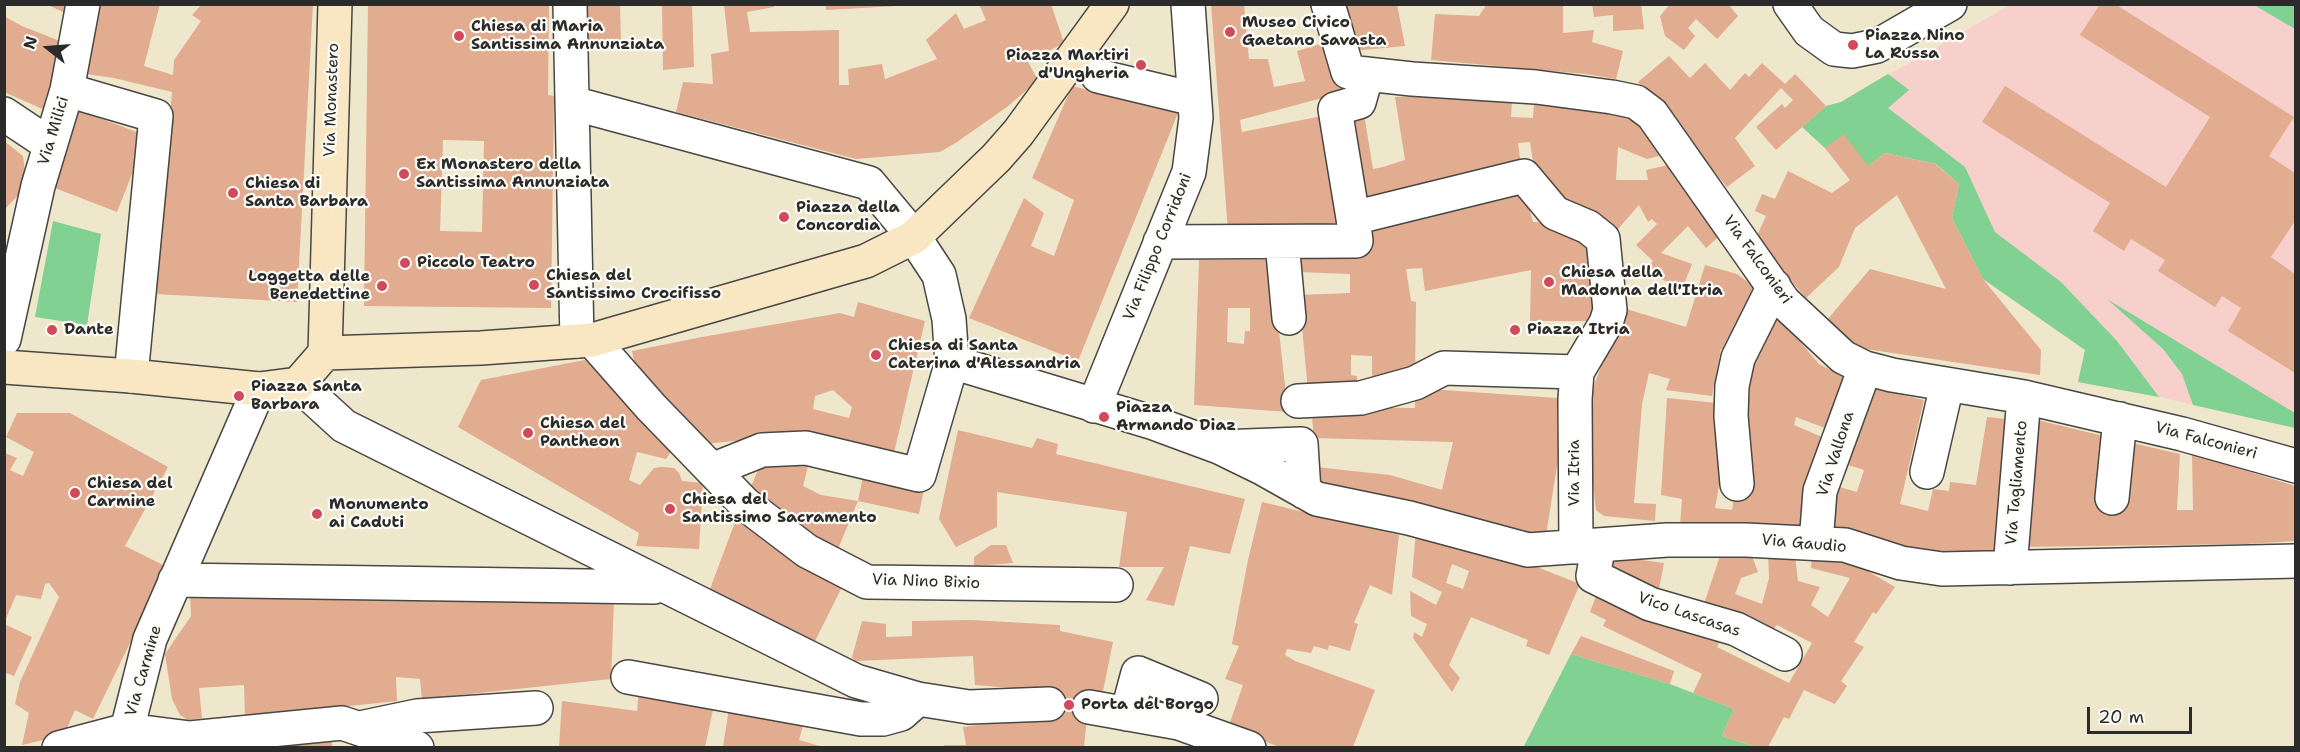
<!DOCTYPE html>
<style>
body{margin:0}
#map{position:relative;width:2300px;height:752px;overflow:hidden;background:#efe7cc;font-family:"Shantell Sans",sans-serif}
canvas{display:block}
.frame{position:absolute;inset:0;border:6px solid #2b2b2b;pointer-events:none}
.north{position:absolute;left:18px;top:18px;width:60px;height:60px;-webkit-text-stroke:4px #fdfcf7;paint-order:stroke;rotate:287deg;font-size:16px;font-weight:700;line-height:24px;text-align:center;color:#2b2b2b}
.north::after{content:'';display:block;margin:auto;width:21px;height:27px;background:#2b2b2b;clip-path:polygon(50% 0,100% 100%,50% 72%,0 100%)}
.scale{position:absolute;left:2087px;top:707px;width:105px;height:27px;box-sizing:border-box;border:3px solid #2b2b2b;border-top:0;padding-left:8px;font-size:18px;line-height:21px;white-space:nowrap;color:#2b2b2b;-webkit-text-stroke:4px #fdfcf7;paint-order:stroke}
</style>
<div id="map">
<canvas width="2300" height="752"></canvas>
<div class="frame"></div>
<div class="north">N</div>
<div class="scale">20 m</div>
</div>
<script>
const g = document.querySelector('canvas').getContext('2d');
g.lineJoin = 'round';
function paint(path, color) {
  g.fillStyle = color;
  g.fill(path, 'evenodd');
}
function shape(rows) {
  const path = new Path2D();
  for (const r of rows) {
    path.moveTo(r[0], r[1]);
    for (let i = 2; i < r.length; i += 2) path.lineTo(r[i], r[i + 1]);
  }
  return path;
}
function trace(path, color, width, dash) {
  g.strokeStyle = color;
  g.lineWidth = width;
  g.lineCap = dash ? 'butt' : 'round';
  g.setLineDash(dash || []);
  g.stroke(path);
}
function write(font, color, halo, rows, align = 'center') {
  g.font = font + ' "Shantell Sans",sans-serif';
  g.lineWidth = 4.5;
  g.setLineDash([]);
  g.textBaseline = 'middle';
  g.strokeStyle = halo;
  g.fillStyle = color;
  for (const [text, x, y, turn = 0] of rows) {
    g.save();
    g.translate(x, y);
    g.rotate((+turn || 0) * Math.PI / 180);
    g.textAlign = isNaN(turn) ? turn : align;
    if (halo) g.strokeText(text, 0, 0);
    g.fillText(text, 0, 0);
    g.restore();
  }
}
paint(shape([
 [2010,5,2295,5,2295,428,2159,397,2078,382,2085,350,1983,279,1952,218,1959,184,1935,164,1885,153,1850,180,1825,148,1802,127,1826,106,1841,102]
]), '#f7d0cc');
paint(shape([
 [2254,5,2295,5,2295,29],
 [1888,74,1909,90,1888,108,1965,167,1995,232,2061,282,2117,341,2159,397,2078,382,2085,350,1983,279,1952,218,1959,184,1936,164,1885,153,1868,166,1825,148,1802,127,1826,106,1841,102],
 [53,221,101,234,87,325,35,317],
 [2107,299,2295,413,2295,428,2193,405,2182,374,2163,349],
 [1571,654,1670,684,1734,709,1722,736,1756,747,1523,748]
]), '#81d192');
paint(shape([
 [46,4,72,4,69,15],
 [92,4,160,4,144,66,173,75,174,60,201,21,192,15,202,4,313,4,297,302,156,294,172,92,114,78,86,74],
 [368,4,549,4,548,95,554,96,551,308,364,306],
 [443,140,484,141,482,232,440,231],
 [587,4,620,4,621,47,587,48],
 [662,4,692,4,694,67,663,70],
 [724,4,774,4,774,7,747,12,750,32,839,30,839,85,849,85,848,69,882,64,885,79,937,59,926,40,956,13,964,29,986,20,979,4,1051,4,1064,43,1028,62,1038,80,1007,107,957,142,940,152,856,159,676,112,683,82,713,84,711,54,729,51],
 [826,4,897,4,897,6,826,10],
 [1211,4,1244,4,1249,59,1268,59,1274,87,1305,81,1297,51,1327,42,1341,93,1240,120,1242,132,1327,115,1342,220,1324,227,1228,232],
 [1339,4,1375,4,1375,6,1397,4,1405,46,1352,51],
 [1487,4,1563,4,1563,33,1594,30,1592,42,1623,51,1616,79,1586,74,1431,60,1435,14,1479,16],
 [1592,4,1641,4,1644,29,1613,31,1613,15,1594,17],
 [1670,4,1728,4,1738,16,1717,39,1696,19,1688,28,1695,36,1684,50,1665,36,1660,16],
 [2100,4,2115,4,2294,117,2269,156,2295,173,2295,221,2271,257,2295,274,2295,373,2228,331,2241,308,2222,296,2215,307,2158,271,2165,260,2131,239,2124,251,2093,231,2110,203,1982,122,2005,86,2166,187,2210,117,2080,35],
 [4,16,22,26,65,43,47,111,4,92],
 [1669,56,1690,78,1705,63,1730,90,1745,73,1749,77,1762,63,1785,84,1795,74,1826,106,1776,150,1756,127,1782,104,1785,108,1793,100,1781,88,1735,138,1755,166,1727,187,1638,82],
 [1072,86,1178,113,1078,361,969,318,1024,198,1044,213,1031,246,1054,256,1074,200,1032,178],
 [1434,96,1512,101,1511,117,1533,118,1534,103,1645,120,1667,154,1647,159,1618,147,1616,180,1648,180,1646,170,1673,164,1724,232,1706,248,1688,226,1661,253,1692,264,1683,287,1644,273,1653,261,1636,245,1657,224,1652,219,1648,222,1639,205,1610,238,1535,175,1530,142,1518,143,1521,165,1361,208,1342,118,1364,114,1373,169,1383,167,1405,160,1395,97],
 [76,109,147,136,117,212,47,185],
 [1844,134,1868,166,1885,153,1935,164,1959,184,1952,218,1983,279,2041,350,2040,375,1859,348,1827,320,1870,269,1946,289,1897,195,1855,228,1839,267,1806,298,1755,240,1766,216,1755,211,1762,194,1775,199,1788,171,1832,193,1850,180,1825,148],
 [4,141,23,156,27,186,4,210],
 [1523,187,1533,222,1569,224,1593,240,1592,321,1530,321,1531,270,1425,291,1422,268,1406,269,1411,301,1416,302,1415,377,1372,376,1372,356,1351,355,1351,375,1357,376,1357,388,1308,391,1299,295,1350,293,1350,274,1298,272,1295,251,1371,249,1365,221],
 [1199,260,1271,260,1288,412,1194,405],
 [1228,308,1250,308,1250,331,1245,331,1244,344,1227,342],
 [1705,265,1737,274,1755,287,1733,349,1721,349,1712,396,1666,390,1670,379,1649,373,1642,404,1634,503,1656,504,1655,521,1604,516,1596,510,1592,474,1593,388,1623,308,1686,327],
 [858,302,925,321,893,457,811,434,703,444,638,382,632,351,702,337,840,313,854,317],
 [833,390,852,407,849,418,813,409,815,396],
 [1774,311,1819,364,1855,383,1835,432,1796,417,1794,425,1822,437,1812,531,1680,525,1682,499,1661,495,1667,398,1727,404,1728,436,1715,508,1732,510,1735,492,1752,495,1753,472,1744,433,1738,378],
 [590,359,676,444,666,459,637,452,629,480,640,485,654,468,661,467,674,468,679,473,682,481,703,483,699,549,636,546,639,533,458,427,481,380],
 [1863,386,1924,400,1900,504,1928,511,1933,489,1949,491,1950,482,1976,485,1987,417,2016,420,2004,552,1941,553,1905,548,1824,523,1829,484,1857,492,1864,470,1839,462],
 [1415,388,1557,398,1558,460,1546,535,1506,530,1317,483,1316,467,1390,475,1442,490,1453,442,1314,438,1311,407,1415,408],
 [17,413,70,413,168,467,125,546,167,567,93,719,75,710,64,735,22,745,29,713,15,704,20,682,59,597,49,583,45,584,41,599,16,595,5,621,5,453,17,458,10,470,23,476,34,452,6,437],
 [2029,418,2112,438,2104,511,2118,514,2128,442,2180,454,2177,510,2193,510,2192,454,2295,486,2295,541,2246,544,2020,547],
 [958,430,1032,448,1037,438,1058,444,1056,454,1245,499,1230,554,1190,546,1174,606,1146,600,1164,567,1119,567,1127,512,997,492,997,527,956,547,939,519],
 [764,456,809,462,803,486,821,495,858,501,863,476,924,489,919,514,858,501,835,556,788,515,749,491],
 [1262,502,1399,535,1392,595,1370,585,1354,623,1358,624,1350,651,1329,645,1328,650,1314,646,1311,653,1287,649,1285,655,1295,661,1375,690,1353,747,1280,747,1228,728,1243,685,1225,679,1239,646,1232,644,1248,560],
 [738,514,845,581,815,641,710,589],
 [1416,530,1532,565,1580,584,1549,655,1526,646,1528,640,1471,617,1449,665,1460,678,1452,692,1413,638,1414,632,1422,637,1427,624,1411,616,1410,591,1436,605,1442,592,1412,577],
 [1452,564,1469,571,1463,589,1446,583],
 [991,545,1006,545,1013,563,974,566,974,557],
 [1750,551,1758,572,1741,578,1735,594,1762,604,1769,578,1768,554,1795,556,1798,581,1820,587,1811,605,1828,617,1850,578,1811,568,1812,555,1847,559,1895,587,1876,614,1873,612,1854,642,1864,647,1841,681,1847,686,1835,704,1804,690,1789,719,1784,717,1768,747,1756,747,1722,736,1734,709,1693,693,1702,674,1603,626,1606,620,1590,612,1599,588,1699,637,1707,623,1724,633,1717,647,1789,683,1812,643,1777,625,1769,633,1703,607,1721,553],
 [1613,556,1664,563,1658,594,1606,579],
 [190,595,614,601,611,679,422,699,420,679,396,677,397,701,245,717,244,685,199,688,202,718,188,720,180,715,172,699,165,654,191,616],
 [972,620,1060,625,1060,631,1113,642,1102,696,1087,717,1084,747,944,747,944,745,966,745,963,727,1047,716,1051,691,975,685,973,656,855,661,852,657,862,621,886,624,886,637,912,636,912,621],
 [4,624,32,637,14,676,4,672],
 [1581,636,1674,671,1670,684,1571,654],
 [639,688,714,705,705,747,559,747,562,701,637,711],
 [729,708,804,722,799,740,823,747,723,747],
 [331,741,333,747,285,747,285,745]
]), '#e1ac8f');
const street = shape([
 [570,4,577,341],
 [1328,4,1348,72,1412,79,1536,87,1612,97,1636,102,1652,114,1784,302,1843,357,1865,368,1892,375,2024,397,2182,434,2296,466],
 [1790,4,1809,31,1834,49,1852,51,1877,46,1950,4],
 [1098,76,1194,99],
 [67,90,156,116,131,376],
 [572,103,869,183,914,237,939,275,949,319,952,362,919,475,806,448,762,450,712,470],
 [4,114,49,144],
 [1353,218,1335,109,1359,102,1367,74],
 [1160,242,1356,241,1353,218,1524,176,1555,213,1588,227,1603,239,1610,310,1606,323,1577,372],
 [1282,242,1289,318],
 [4,339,38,186,67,90,83,4],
 [592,340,651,407,745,504,807,551,867,582,1116,585],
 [952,362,1154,423,1219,447,1301,444,1304,492],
 [298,384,344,426,856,681,918,699,969,707,1049,704],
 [1298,401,1361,398,1415,383,1444,368,1577,372,1575,399,1576,547],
 [1094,406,1189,172,1196,118,1188,4],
 [1219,447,1262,468,1317,499,1409,518,1528,550,1667,540,1746,540,1845,545,1901,563,1942,569,2296,561],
 [1927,472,1947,385],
 [1737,484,1731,416,1732,386,1738,358,1774,286],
 [2112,498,2120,419],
 [1816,543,1820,491,1865,368],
 [1599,545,1593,576,1650,604,1736,629,1785,654],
 [2010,568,2024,397],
 [175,580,654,587],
 [628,677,861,719,883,719,901,714,918,699],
 [1089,707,1179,723,1249,748],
 [1127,714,1138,673,1201,699],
 [360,728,417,716,536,708],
 [127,730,190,738,342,723,417,748],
 [59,748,127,730,150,639,259,389]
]);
const secondary = shape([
 [325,353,481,348,592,340,866,261,914,237,996,158,1018,133,1112,4],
 [4,367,131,376,259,389,298,384,325,353,335,4]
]);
trace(street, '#484743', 36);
trace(secondary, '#484743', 36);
trace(street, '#fff', 33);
trace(secondary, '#f9e7c3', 33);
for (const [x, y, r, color] of [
 [1230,32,6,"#d1495b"],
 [459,36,6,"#d1495b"],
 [1853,45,6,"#d1495b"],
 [1141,65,6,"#d1495b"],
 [404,174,6,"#d1495b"],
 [233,193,6,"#d1495b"],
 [784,217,6,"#d1495b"],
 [405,263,6,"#d1495b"],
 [1549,282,6,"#d1495b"],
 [534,285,6,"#d1495b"],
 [382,286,6,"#d1495b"],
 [52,330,6,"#d1495b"],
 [1515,330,6,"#d1495b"],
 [876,355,6,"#d1495b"],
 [239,396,6,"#d1495b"],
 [1104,417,6,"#d1495b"],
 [528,433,6,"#d1495b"],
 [75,493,6,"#d1495b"],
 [670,509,6,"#d1495b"],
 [317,514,6,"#d1495b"],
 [1069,705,6,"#d1495b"]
]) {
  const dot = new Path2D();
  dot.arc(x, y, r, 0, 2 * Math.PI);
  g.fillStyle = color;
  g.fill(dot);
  trace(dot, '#fdfcf7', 2);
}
write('bold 16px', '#2b2b2b', '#fdfcf7', [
 ["Museo Civico",1242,23],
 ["Gaetano Savasta",1242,41],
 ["Chiesa di Maria",471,27],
 ["Santissima Annunziata",471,45],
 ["Piazza Nino",1865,36],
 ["La Russa",1865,54],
 ["Piazza Martiri",1129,56,"right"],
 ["d'Ungheria",1129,74,"right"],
 ["Ex Monastero della",416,165],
 ["Santissima Annunziata",416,183],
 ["Chiesa di",245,184],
 ["Santa Barbara",245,202],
 ["Piazza della",796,208],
 ["Concordia",796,226],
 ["Piccolo Teatro",417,263],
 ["Chiesa della",1561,273],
 ["Madonna dell'Itria",1561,291],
 ["Chiesa del",546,276],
 ["Santissimo Crocifisso",546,294],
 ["Loggetta delle",370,277,"right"],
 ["Benedettine",370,295,"right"],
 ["Dante",64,330],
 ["Piazza Itria",1527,330],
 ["Chiesa di Santa",888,346],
 ["Caterina d'Alessandria",888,364],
 ["Piazza Santa",251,387],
 ["Barbara",251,405],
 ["Piazza",1116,408],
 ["Armando Diaz",1116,426],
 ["Chiesa del",540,424],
 ["Pantheon",540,442],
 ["Chiesa del",87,484],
 ["Carmine",87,502],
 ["Chiesa del",682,500],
 ["Santissimo Sacramento",682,518],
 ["Monumento",329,505],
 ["ai Caduti",329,523],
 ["Porta del Borgo",1081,705]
], 'left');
write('16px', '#2b2b2b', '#fdfcf7', [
 ["Via Monastero",332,100,-88],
 ["Via Milici",54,131,-73],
 ["Via Filippo Corridoni",1158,247,-68],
 ["Via Falconieri",1757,260,54],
 ["Via Falconieri",2206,441,15],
 ["Via Vallona",1836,454,-72],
 ["Via Itria",1575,473,-90],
 ["Via Tagliamento",2017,483,-85],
 ["Via Gaudio",1804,544,5],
 ["Via Nino Bixio",926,582,2],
 ["Vico Lascasas",1689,615,19],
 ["Via Carmine",144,671,-74]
]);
</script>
